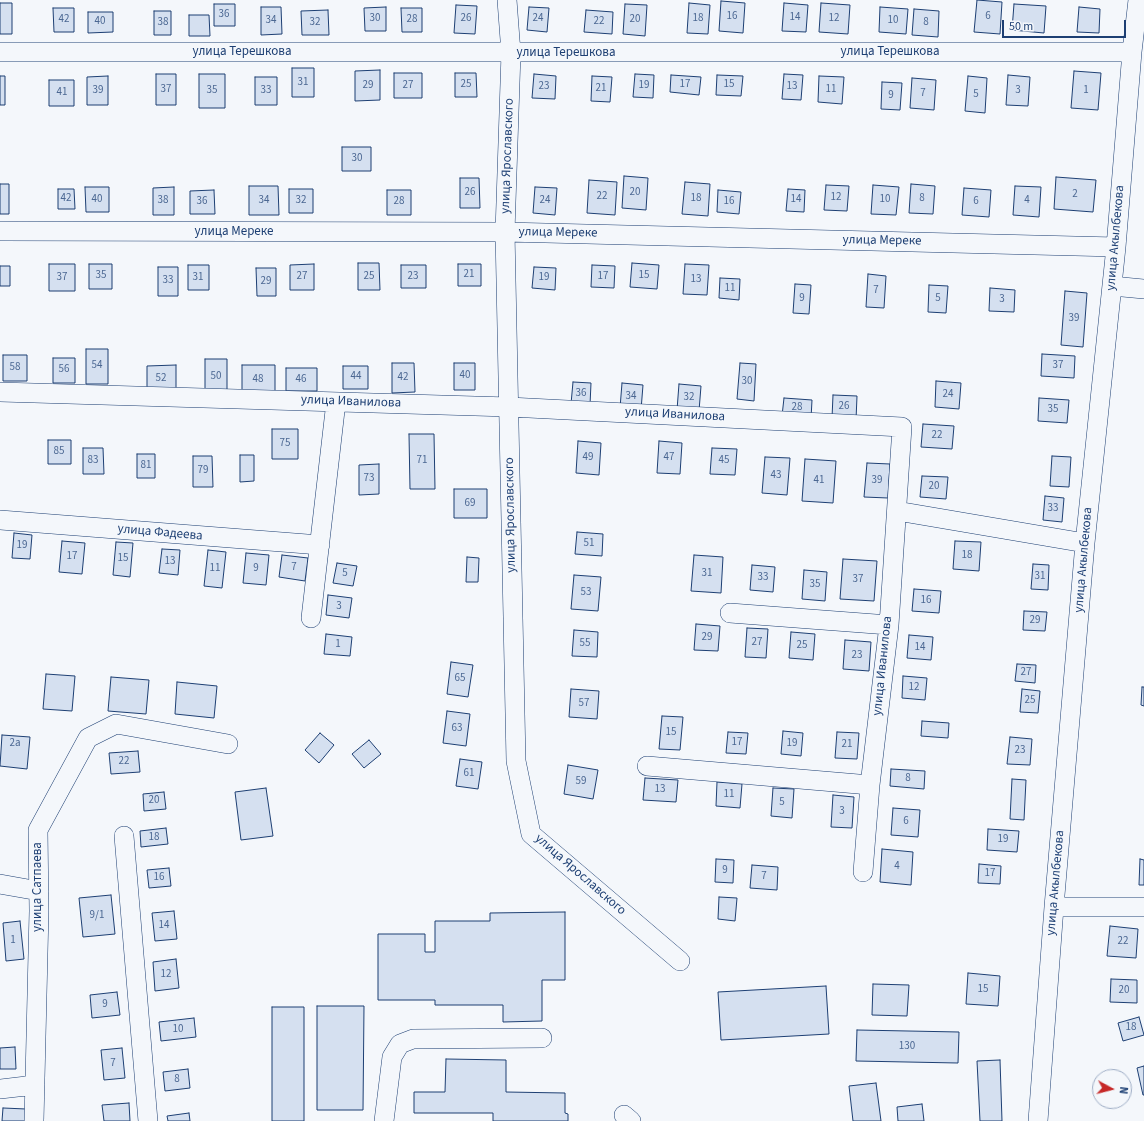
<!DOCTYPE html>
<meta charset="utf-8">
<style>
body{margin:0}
#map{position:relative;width:1144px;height:1121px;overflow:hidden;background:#f4f7fb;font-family:"Source Sans 3",sans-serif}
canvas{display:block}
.north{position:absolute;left:1092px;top:1069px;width:40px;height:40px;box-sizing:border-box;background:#f4f7fb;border:1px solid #9eadc5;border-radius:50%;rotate:97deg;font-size:11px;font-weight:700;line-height:16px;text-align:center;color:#1d3f73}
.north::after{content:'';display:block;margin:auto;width:14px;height:18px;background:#c62828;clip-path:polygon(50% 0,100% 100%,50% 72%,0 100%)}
.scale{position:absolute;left:1002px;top:20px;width:124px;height:18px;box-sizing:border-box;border:2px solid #1d3f73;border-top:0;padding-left:5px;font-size:12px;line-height:14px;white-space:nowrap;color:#1d3f73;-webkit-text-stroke:3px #f4f7fb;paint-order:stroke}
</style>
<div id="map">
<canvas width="1144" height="1121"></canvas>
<div class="north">N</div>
<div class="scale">50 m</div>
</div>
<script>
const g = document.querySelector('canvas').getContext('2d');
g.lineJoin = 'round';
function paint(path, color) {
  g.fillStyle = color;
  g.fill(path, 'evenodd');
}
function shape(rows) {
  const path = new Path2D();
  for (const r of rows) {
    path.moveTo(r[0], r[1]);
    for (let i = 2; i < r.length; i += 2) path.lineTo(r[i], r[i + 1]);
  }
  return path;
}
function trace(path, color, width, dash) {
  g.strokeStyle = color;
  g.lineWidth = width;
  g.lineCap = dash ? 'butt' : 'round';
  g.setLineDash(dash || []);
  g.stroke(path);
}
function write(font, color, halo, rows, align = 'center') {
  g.font = font + ' "Source Sans 3",sans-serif';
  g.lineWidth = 3;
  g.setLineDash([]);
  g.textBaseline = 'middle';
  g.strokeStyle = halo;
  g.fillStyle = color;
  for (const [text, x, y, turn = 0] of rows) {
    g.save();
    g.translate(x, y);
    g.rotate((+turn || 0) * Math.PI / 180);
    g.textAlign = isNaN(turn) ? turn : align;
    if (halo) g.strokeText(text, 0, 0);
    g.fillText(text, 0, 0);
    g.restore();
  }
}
const building = shape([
 [977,0,1002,2,1000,34,974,32,977,0],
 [721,1,745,3,743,33,719,31,721,1],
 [0,3,12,3,12,34,0,34,0,3],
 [689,3,710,5,708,34,687,33,689,3],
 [784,3,808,5,806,32,782,31,784,3],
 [821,3,850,5,848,34,819,32,821,3],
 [214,4,235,4,235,26,214,26,214,4],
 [625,4,647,5,645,36,623,34,625,4],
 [1014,4,1046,6,1044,33,1012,30,1014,4],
 [456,5,477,6,475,34,454,33,456,5],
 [261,7,281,7,282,34,261,35,261,7],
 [386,7,386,31,365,31,364,8,386,7],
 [529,7,549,8,547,32,527,30,529,7],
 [880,7,908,9,906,34,879,32,880,7],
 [1079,7,1100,9,1099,33,1077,32,1079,7],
 [53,8,74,8,74,32,54,32,53,8],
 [401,8,422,8,422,32,402,32,401,8],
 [914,9,939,11,938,37,912,35,914,9],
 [328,10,329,35,302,35,301,11,328,10],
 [586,10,613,12,612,34,584,32,586,10],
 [154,11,171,11,171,35,154,35,154,11],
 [88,12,113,12,113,32,88,33,88,12],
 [189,15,209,15,210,36,189,36,189,15],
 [292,68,314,68,314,97,292,97,292,68],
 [380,70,380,100,355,101,355,71,380,70],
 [1074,71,1101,73,1098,110,1071,108,1074,71],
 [394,73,422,73,422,98,394,98,394,73],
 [455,73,476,73,477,97,455,97,455,73],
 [156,74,176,74,176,105,156,105,156,74],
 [199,74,225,74,225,108,199,108,199,74],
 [534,74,556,76,555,99,532,98,534,74],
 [635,74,654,75,653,98,633,97,635,74],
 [784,74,803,75,801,100,782,99,784,74],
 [671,75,701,77,699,95,670,92,671,75],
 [717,75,743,76,741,96,716,95,717,75],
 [1008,75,1030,77,1028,106,1006,105,1008,75],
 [0,76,5,76,5,105,0,105,0,76],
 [108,76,108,105,87,105,87,77,108,76],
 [592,76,612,77,610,102,591,101,592,76],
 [819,76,844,77,842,104,818,102,819,76],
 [968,76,987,78,985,113,965,111,968,76],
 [255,77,277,77,277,105,255,105,255,77],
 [912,78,936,80,934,110,910,108,912,78],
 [49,80,74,80,74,106,49,106,49,80],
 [882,82,902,83,900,110,881,109,882,82],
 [342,147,371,147,371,171,342,171,342,147],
 [624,176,648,178,646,210,622,208,624,176],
 [1056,177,1096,180,1093,212,1054,209,1056,177],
 [460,178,479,178,480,208,460,208,460,178],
 [589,180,617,182,615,215,587,213,589,180],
 [685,182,710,184,708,216,682,214,685,182],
 [0,184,9,184,9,214,0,214,0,184],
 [911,184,935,186,933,214,909,213,911,184],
 [826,185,849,186,847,211,824,210,826,185],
 [873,185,899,187,896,215,871,214,873,185],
 [249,186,278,186,279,215,249,215,249,186],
 [1015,186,1041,187,1039,217,1013,215,1015,186],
 [85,187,109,187,109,212,86,212,85,187],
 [174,187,174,215,153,215,153,188,174,187],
 [535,187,557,188,555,215,533,213,535,187],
 [964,188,991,190,989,217,962,215,964,188],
 [58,189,74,189,75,209,58,209,58,189],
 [289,189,313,189,313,213,289,213,289,189],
 [788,189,805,190,804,212,786,211,788,189],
 [214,190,215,214,190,214,190,191,214,190],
 [387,190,411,190,411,215,387,215,387,190],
 [718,190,741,192,739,214,717,212,718,190],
 [358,263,379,263,380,290,358,290,358,263],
 [632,263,659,265,657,289,630,287,632,263],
 [49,264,75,264,75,291,49,291,49,264],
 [89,264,112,264,112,289,89,289,89,264],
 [314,264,314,290,290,290,290,265,314,264],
 [458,264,481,264,481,286,458,286,458,264],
 [685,264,709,265,707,295,683,294,685,264],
 [188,265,209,265,209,290,188,290,188,265],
 [401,265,426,265,426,288,401,288,401,265],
 [592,265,615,266,614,288,591,287,592,265],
 [0,266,10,266,10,286,0,286,0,266],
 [158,267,178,267,178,296,158,296,158,267],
 [534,267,556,268,555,290,532,288,534,267],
 [256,268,276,268,276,296,257,296,256,268],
 [868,274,886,276,884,308,866,307,868,274],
 [720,278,740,279,739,300,719,298,720,278],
 [795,284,811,285,809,314,793,313,795,284],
 [929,285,948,286,946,313,928,312,929,285],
 [990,288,1015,290,1014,312,989,311,990,288],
 [1065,291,1087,293,1083,347,1061,345,1065,291],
 [86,349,108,349,108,384,86,384,86,349],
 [1042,354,1075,356,1074,378,1041,376,1042,354],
 [3,355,27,355,27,381,3,381,3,355],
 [53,358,75,358,75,383,53,383,53,358],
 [205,359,227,359,227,395,205,395,205,359],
 [392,363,414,363,415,392,392,393,392,363],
 [454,363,475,363,475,390,454,390,454,363],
 [740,363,756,364,754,401,737,399,740,363],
 [176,365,176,392,147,392,147,366,176,365],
 [242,365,275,365,275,394,242,395,242,365],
 [343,366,368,366,368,389,343,389,343,366],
 [286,368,317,368,317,391,286,391,286,368],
 [936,381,961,383,959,409,935,407,936,381],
 [573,382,591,383,590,405,571,404,573,382],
 [622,383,643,385,641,410,620,408,622,383],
 [679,384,701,386,699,411,677,410,679,384],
 [833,395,857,396,856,420,832,418,833,395],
 [784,398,812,400,811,419,782,416,784,398],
 [1039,398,1069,400,1067,423,1038,421,1039,398],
 [923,424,954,426,952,449,921,447,923,424],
 [272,429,298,429,298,459,272,459,272,429],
 [409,434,434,434,435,489,410,489,409,434],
 [48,440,71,440,71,464,48,464,48,440],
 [578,441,601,443,599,475,576,473,578,441],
 [659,441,682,443,680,474,657,473,659,441],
 [83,448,103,448,104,474,83,474,83,448],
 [712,448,737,449,735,475,710,474,712,448],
 [137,454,155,454,155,478,137,478,137,454],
 [240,455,254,455,254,481,240,482,240,455],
 [193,456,212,456,213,487,193,487,193,456],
 [1052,456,1071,457,1069,487,1050,486,1052,456],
 [765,457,790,458,787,495,762,493,765,457],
 [805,459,836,461,833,503,802,501,805,459],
 [867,463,890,464,888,498,864,497,867,463],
 [379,464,379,494,359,495,359,465,379,464],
 [922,476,948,477,946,499,920,497,922,476],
 [454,489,487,489,487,518,454,518,454,489],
 [1045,496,1064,498,1062,522,1043,520,1045,496],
 [577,532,603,534,602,556,575,554,577,532],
 [14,533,32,535,30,559,12,558,14,533],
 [62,541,85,543,82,574,59,572,62,541],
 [955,541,981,542,979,571,953,569,955,541],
 [116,542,133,543,130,577,113,575,116,542],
 [162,549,180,550,178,575,159,573,162,549],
 [208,550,226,552,222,588,204,586,208,550],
 [246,553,269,555,266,585,243,583,246,553],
 [282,555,308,558,305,581,279,577,282,555],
 [694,555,723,557,721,593,691,591,694,555],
 [467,557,479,558,478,582,466,582,467,557],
 [843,559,877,561,874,601,840,599,843,559],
 [337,563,357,566,353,586,333,583,337,563],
 [1033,564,1049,565,1048,590,1031,589,1033,564],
 [752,565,775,567,773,592,750,590,752,565],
 [804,570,827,572,825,601,802,599,804,570],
 [574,575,601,577,598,611,571,609,574,575],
 [914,589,941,591,939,613,912,611,914,589],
 [328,595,352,598,349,618,326,615,328,595],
 [1024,611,1047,612,1045,631,1023,630,1024,611],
 [696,624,720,626,718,651,694,650,696,624],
 [747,628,768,629,766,658,745,657,747,628],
 [574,630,598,632,597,657,572,656,574,630],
 [791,632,815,634,813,660,789,658,791,632],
 [326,634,352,637,350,656,324,654,326,634],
 [909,635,933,637,931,660,907,658,909,635],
 [845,640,871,642,869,671,843,669,845,640],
 [451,662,473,665,468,697,447,694,451,662],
 [1017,664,1036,665,1035,683,1015,681,1017,664],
 [46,674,75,676,72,711,43,709,46,674],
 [903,676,927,678,925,700,902,698,903,676],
 [111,677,149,680,146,714,108,711,111,677],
 [177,682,217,686,214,718,175,714,177,682],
 [1142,687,1144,687,1144,706,1141,705,1142,687],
 [571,689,599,691,597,719,569,717,571,689],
 [1022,689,1040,691,1038,713,1020,712,1022,689],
 [447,711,470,714,466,746,443,743,447,711],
 [662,716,683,717,680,750,659,749,662,716],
 [922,721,949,723,948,738,921,736,922,721],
 [783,731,803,733,801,756,781,754,783,731],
 [728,732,748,733,746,754,726,753,728,732],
 [837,732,859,733,857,759,835,758,837,732],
 [320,733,334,745,319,763,305,750,320,733],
 [2,735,30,737,27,769,0,766,2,735],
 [1010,737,1032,739,1030,765,1007,764,1010,737],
 [369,740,381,754,364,768,352,754,369,740],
 [138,751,140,772,111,774,109,753,138,751],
 [460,759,482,762,478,789,456,786,460,759],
 [568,765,598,770,593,799,564,794,568,765],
 [891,769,925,771,924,789,890,786,891,769],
 [645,778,678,780,676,802,643,800,645,778],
 [1012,779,1026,780,1024,820,1010,819,1012,779],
 [717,782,742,784,740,808,716,806,717,782],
 [266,788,273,836,241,840,235,792,266,788],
 [773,788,794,789,792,818,771,816,773,788],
 [164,792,166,809,144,811,143,794,164,792],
 [833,795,854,797,852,828,831,827,833,795],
 [893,808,920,810,918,837,891,835,893,808],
 [166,828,168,844,141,847,140,831,166,828],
 [988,829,1019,831,1017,852,987,850,988,829],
 [882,849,913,852,911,885,880,882,882,849],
 [716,859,734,860,733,883,715,882,716,859],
 [1140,859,1144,860,1144,885,1139,885,1140,859],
 [979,864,1001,866,1000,884,978,883,979,864],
 [752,865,778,867,777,890,750,888,752,865],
 [169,868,171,886,149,888,147,870,169,868],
 [111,895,115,934,83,937,79,898,111,895],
 [719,897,737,898,735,921,718,919,719,897],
 [174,911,177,939,155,941,152,913,174,911],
 [565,912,565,980,542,980,542,1021,503,1022,503,1005,435,1005,435,1000,378,1000,378,934,425,934,425,952,435,952,435,921,490,921,490,913,565,912],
 [20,921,24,959,6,961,3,923,20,921],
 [1110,926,1138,929,1136,958,1107,956,1110,926],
 [176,959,179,988,155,991,153,962,176,959],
 [968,973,1000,976,998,1006,966,1004,968,973],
 [1111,979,1137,980,1137,1003,1110,1002,1111,979],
 [873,984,909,985,907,1016,872,1015,873,984],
 [826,986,829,1034,721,1040,718,992,826,986],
 [117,992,120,1015,92,1018,90,995,117,992],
 [317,1006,364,1006,363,1110,317,1110,317,1006],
 [272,1007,304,1007,304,1121,272,1121,272,1007],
 [1139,1017,1144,1035,1123,1041,1118,1023,1139,1017],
 [194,1018,196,1037,161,1041,159,1022,194,1018],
 [857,1030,959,1032,958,1063,856,1061,857,1030],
 [15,1047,16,1069,0,1069,0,1048,15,1047],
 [122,1048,125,1078,104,1080,101,1050,122,1048],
 [446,1059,506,1060,506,1092,565,1093,565,1113,568,1114,568,1121,493,1121,493,1113,414,1113,414,1092,445,1092,446,1059],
 [1000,1060,1002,1121,980,1121,977,1061,1000,1060],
 [1144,1066,1144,1095,1143,1095,1137,1068,1144,1066],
 [188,1069,190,1088,165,1091,163,1072,188,1069],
 [876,1083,881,1121,853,1121,849,1086,876,1083],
 [129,1103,130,1121,104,1121,102,1105,129,1103],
 [922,1104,924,1121,898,1121,897,1107,922,1104],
 [3,1108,26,1109,25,1121,2,1121,3,1108],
 [189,1113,190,1121,168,1121,167,1116,189,1113]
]);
paint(building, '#d5e0f0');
trace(building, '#1d3f73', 1);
const minor = shape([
 [507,0,511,53,505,232,516,761,531,834,680,961],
 [0,52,1132,52],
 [0,231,505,232,1116,247],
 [1112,286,1144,289],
 [0,392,509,407,902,427,889,625,870,785,863,872],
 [897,511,1085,543],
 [0,520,320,545],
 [730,613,889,625],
 [311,618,336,402],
 [647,766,870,785],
 [124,836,148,1121],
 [0,884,39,891],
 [1054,907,1144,907],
 [0,1089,35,1085],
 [624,1115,631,1121],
 [34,1121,39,911,38,830,88,738,116,724,228,744],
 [384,1121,392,1057,400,1044,413,1039,542,1038],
 [1038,1121,1054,907,1085,543,1116,247,1132,52,1138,0]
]);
trace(minor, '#1d3f73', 20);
trace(minor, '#f4f7fb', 19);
write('11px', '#4b6792', null, [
 ["36",224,15],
 ["16",732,17],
 ["6",988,17],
 ["14",795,18],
 ["30",375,19],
 ["26",466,19],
 ["24",538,19],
 ["18",698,19],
 ["12",834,19],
 ["42",64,20],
 ["28",412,20],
 ["20",635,20],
 ["34",271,21],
 ["10",893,21],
 ["40",100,22],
 ["22",599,22],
 ["38",163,23],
 ["32",315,23],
 ["8",926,23],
 ["31",303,83],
 ["25",466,85],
 ["17",685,85],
 ["15",729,85],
 ["29",368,86],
 ["27",408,86],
 ["19",644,86],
 ["23",544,87],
 ["13",792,87],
 ["21",601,89],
 ["37",166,90],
 ["11",831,90],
 ["39",98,91],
 ["35",212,91],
 ["33",266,91],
 ["3",1018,91],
 ["1",1086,91],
 ["41",62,93],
 ["7",923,94],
 ["5",976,95],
 ["9",891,96],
 ["30",357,159],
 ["26",470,193],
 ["20",635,193],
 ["2",1075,195],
 ["22",602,197],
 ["12",836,198],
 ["42",66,199],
 ["18",696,199],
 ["8",922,199],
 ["40",97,200],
 ["14",796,200],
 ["10",885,200],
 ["38",163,201],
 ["34",264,201],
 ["32",301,201],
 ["24",545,201],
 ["4",1027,201],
 ["36",202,202],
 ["28",399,202],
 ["16",729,202],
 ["6",976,202],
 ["21",469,275],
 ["35",101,276],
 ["15",644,276],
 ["27",302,277],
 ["25",369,277],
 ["23",413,277],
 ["17",603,277],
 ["37",62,278],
 ["31",198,278],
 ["19",544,278],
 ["13",696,280],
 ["33",168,281],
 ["29",266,282],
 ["11",730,289],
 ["7",876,291],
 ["9",802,299],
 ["5",938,299],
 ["3",1002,300],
 ["39",1074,319],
 ["54",97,366],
 ["37",1058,366],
 ["58",15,368],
 ["56",64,370],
 ["40",465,376],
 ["50",216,377],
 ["44",356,377],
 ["42",403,378],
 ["52",161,379],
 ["48",258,380],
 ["46",301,380],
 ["30",747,382],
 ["36",581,394],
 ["24",948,395],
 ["34",631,397],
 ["32",689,398],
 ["26",844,407],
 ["28",797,408],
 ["35",1053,410],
 ["22",937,436],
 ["75",285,444],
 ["85",59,452],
 ["49",588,458],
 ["47",669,458],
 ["83",93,461],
 ["71",422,461],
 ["45",724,461],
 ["81",146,466],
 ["79",203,471],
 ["43",776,476],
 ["73",369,479],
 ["41",819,481],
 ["39",877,481],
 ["20",934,487],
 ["69",470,504],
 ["33",1053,509],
 ["51",589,544],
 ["19",22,546],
 ["18",967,556],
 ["17",72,557],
 ["15",123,559],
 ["13",170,562],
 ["7",294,568],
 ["11",215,569],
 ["9",256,569],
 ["5",345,574],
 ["31",707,574],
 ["31",1040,577],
 ["33",763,578],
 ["37",858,580],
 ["35",815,585],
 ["53",586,593],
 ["16",926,601],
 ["3",339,607],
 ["29",1035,621],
 ["29",707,638],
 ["27",757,643],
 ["55",585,644],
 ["1",338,645],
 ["25",802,646],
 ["14",920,648],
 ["23",857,656],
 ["27",1026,673],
 ["65",460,679],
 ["12",914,688],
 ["25",1030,701],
 ["57",584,704],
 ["63",457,729],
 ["15",671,733],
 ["17",737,743],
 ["2а",15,744],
 ["19",792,744],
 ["21",847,745],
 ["23",1020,751],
 ["22",124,762],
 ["61",469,774],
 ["8",908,779],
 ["59",581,782],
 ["13",660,790],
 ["11",729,795],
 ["20",154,801],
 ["5",782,803],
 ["3",842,812],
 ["6",906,822],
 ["18",154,838],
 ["19",1003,840],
 ["4",897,867],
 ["9",725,871],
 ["17",990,874],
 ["7",764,877],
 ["16",159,878],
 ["9/1",97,916],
 ["14",164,926],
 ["1",13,941],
 ["22",1123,942],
 ["12",166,975],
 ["15",983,990],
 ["20",1124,991],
 ["9",105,1005],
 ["18",1131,1028],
 ["10",178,1030],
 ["130",907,1047],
 ["7",113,1064],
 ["8",177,1080]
]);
write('13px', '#1d3f73', '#f4f7fb', [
 ["улица Терешкова",242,52],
 ["улица Терешкова",890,52],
 ["улица Терешкова",566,53],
 ["улица Ярославского",508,156,-88],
 ["улица Мереке",234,232],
 ["улица Мереке",558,233,1],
 ["улица Акылбекова",1116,238,-85],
 ["улица Мереке",882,241,1],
 ["улица Иванилова",351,402,2],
 ["улица Иванилова",675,415,3],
 ["улица Ярославского",511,515,-91],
 ["улица Фадеева",160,533,5],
 ["улица Акылбекова",1084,560,-85],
 ["улица Иванилова",883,666,-84],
 ["улица Ярославского",580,875,41],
 ["улица Акылбекова",1056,883,-85],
 ["улица Сатпаева",38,887,-90]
]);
</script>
